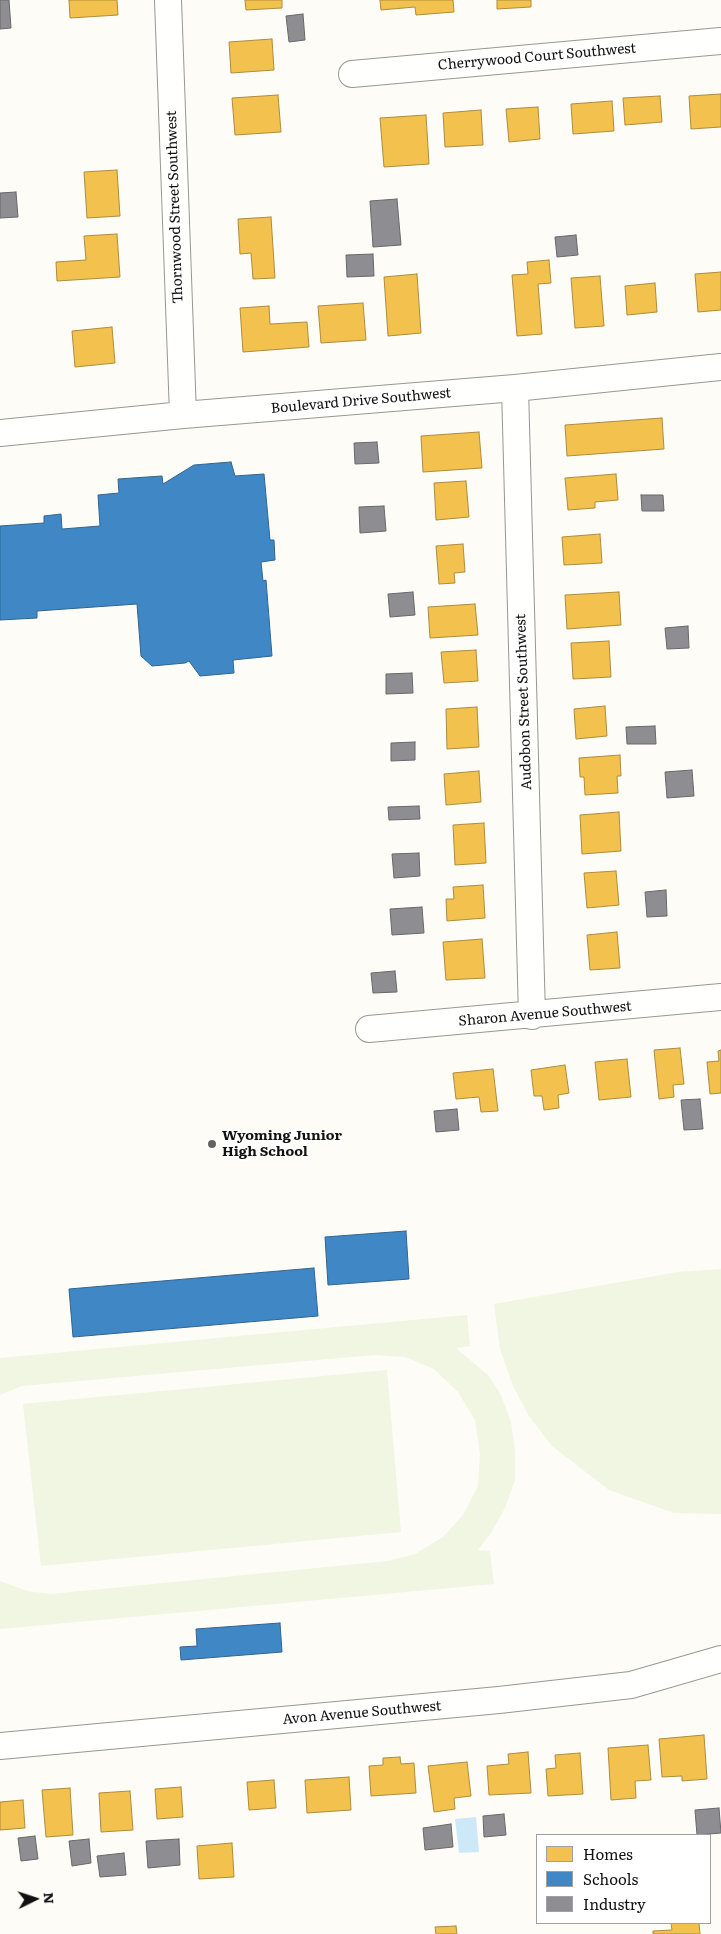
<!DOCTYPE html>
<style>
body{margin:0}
#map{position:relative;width:721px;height:1934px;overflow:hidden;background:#fdfcf7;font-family:Literata,serif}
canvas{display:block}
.legend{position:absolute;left:536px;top:1834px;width:175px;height:90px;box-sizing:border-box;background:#fff;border:1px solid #a0a0a0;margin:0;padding:6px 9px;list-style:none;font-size:15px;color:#111}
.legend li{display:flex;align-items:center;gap:10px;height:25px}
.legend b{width:25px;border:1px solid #a0a0a0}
.north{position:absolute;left:10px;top:1874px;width:50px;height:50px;-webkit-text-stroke:4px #fff;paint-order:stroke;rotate:86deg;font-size:14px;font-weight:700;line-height:20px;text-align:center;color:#111}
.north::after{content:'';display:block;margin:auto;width:18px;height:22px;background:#111;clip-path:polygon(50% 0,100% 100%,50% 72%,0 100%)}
</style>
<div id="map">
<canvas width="721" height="1934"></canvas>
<ul class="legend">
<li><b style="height:14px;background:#f2c14e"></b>Homes</li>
<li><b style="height:14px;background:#3f88c5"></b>Schools</li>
<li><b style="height:14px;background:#8d8d92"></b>Industry</li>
</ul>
<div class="north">N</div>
</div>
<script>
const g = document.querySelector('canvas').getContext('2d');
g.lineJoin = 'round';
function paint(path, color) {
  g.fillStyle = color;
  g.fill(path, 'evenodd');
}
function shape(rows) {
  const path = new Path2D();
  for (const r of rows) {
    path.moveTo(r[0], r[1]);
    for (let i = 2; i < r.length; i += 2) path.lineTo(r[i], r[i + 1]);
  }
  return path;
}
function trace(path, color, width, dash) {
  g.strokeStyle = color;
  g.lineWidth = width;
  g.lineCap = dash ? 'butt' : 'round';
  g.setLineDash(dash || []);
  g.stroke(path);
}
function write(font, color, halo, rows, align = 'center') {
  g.font = font + ' Literata,serif';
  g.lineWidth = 5;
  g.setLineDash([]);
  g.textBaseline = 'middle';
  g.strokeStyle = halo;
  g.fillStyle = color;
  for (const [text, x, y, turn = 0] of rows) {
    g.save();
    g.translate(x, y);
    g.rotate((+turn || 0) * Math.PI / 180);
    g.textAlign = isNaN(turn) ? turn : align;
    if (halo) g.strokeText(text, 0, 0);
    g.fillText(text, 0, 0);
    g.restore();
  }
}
paint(shape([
 [721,1269,721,1514,674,1513,609,1490,552,1446,529,1416,513,1386,500,1349,494,1304,678,1272],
 [467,1315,470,1346,456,1348,489,1376,501,1395,511,1422,515,1451,515,1480,505,1508,491,1533,478,1550,490,1551,494,1584,0,1629,0,1581,27,1591,51,1594,388,1561,415,1554,443,1537,463,1515,478,1486,480,1454,475,1420,458,1392,434,1369,405,1357,374,1355,22,1386,0,1395,0,1358],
 [387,1370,401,1532,41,1566,23,1404]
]), '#f0f6e1');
paint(shape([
 [476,1817,479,1852,459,1853,455,1819]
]), '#cde8f7');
const homes = shape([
 [69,0,117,0,118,15,70,18,69,0],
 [245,0,282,0,282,8,246,10,245,0],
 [380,0,453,0,454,12,416,15,415,7,381,10,380,0],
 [497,0,531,0,531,7,497,9,497,0],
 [272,39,274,70,231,73,229,42,272,39],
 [721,94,721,127,691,129,689,96,721,94],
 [278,95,281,132,235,135,232,98,278,95],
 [660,96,662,122,625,125,623,98,660,96],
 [612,101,614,131,573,134,571,104,612,101],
 [538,107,540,139,509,142,506,109,538,107],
 [481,110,483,145,445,147,443,113,481,110],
 [426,115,429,164,384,167,380,118,426,115],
 [117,170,120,216,87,218,84,172,117,170],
 [271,217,275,278,253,279,251,253,240,254,238,219,271,217],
 [117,234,120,277,57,281,56,262,86,260,84,236,117,234],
 [549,260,551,283,538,284,542,334,517,336,512,275,528,274,527,262,549,260],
 [721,272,721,310,698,312,695,274,721,272],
 [417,274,421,333,388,336,384,277,417,274],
 [600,276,604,326,575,328,571,278,600,276],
 [655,283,657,312,627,315,625,286,655,283],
 [363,303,366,340,321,343,318,306,363,303],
 [269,306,270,324,307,322,309,347,243,352,240,308,269,306],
 [112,327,115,363,75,367,72,331,112,327],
 [662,418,664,449,567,456,565,425,662,418],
 [479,432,482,468,423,472,421,436,479,432],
 [616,474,618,500,595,502,595,508,568,510,565,478,616,474],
 [466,481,469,517,436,520,434,483,466,481],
 [600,534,602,563,564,565,562,537,600,534],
 [463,544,465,572,454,573,455,583,439,584,436,546,463,544],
 [619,592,621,625,567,629,565,595,619,592],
 [475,604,478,635,430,638,428,607,475,604],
 [609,641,611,677,573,679,571,643,609,641],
 [476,650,478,681,444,683,441,652,476,650],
 [605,706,607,736,576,739,574,709,605,706],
 [477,707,479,747,447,749,446,709,477,707],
 [620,755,621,776,617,776,618,793,585,795,584,777,580,777,579,758,620,755],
 [479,771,481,802,446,805,444,774,479,771],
 [619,812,621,851,582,854,580,815,619,812],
 [484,823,486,863,455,865,453,825,484,823],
 [616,871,619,905,587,908,584,873,616,871],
 [483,885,485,918,447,921,446,899,454,899,453,887,483,885],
 [617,932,620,968,590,970,587,935,617,932],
 [482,939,485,978,446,980,443,942,482,939],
 [680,1048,684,1084,673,1085,674,1097,659,1099,654,1050,680,1048],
 [721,1050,721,1093,710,1094,707,1062,719,1061,718,1051,721,1050],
 [627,1059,631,1097,599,1100,595,1062,627,1059],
 [565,1065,569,1093,558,1095,559,1108,544,1110,542,1096,534,1096,531,1070,565,1065],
 [493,1069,498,1111,481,1112,479,1097,456,1099,453,1073,493,1069],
 [704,1735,707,1779,682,1781,682,1776,662,1777,659,1739,704,1735],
 [648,1745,651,1780,635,1781,636,1798,611,1800,608,1748,648,1745],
 [528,1752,531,1793,489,1795,487,1766,509,1764,508,1754,528,1752],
 [580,1753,583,1794,548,1796,546,1769,556,1768,555,1755,580,1753],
 [400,1757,401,1764,414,1763,416,1793,371,1796,369,1766,383,1765,383,1758,400,1757],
 [467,1762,471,1796,454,1798,455,1809,434,1812,428,1766,467,1762],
 [349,1777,351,1810,307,1813,305,1780,349,1777],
 [274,1780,276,1808,249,1810,247,1782,274,1780],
 [181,1787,183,1817,157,1819,155,1789,181,1787],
 [70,1788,73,1835,46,1837,42,1790,70,1788],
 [130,1791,133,1830,101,1832,99,1793,130,1791],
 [23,1800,25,1828,0,1830,0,1802,23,1800],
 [232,1843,234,1877,199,1879,197,1846,232,1843],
 [671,1923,699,1923,700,1934,653,1934,653,1931,672,1930,671,1923],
 [456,1926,457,1934,436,1934,435,1927,456,1926]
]);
paint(homes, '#f2c14e');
trace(homes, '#ae8c3c', 1);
const schools = shape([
 [231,462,235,476,264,474,270,540,274,540,275,560,261,562,263,581,266,580,272,656,233,660,234,673,200,676,189,661,185,663,152,666,141,656,137,604,37,611,37,618,0,620,0,526,44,523,44,516,61,514,62,529,100,526,98,495,119,493,118,479,162,476,163,484,194,465,231,462],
 [406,1231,409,1279,328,1285,325,1237,406,1231],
 [314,1268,318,1316,73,1337,69,1289,314,1268],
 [280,1623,282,1652,181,1660,180,1647,197,1646,196,1629,280,1623]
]);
paint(schools, '#3f88c5');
trace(schools, '#31648f', 1);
const industry = shape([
 [0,0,9,0,11,28,0,29,0,0],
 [303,14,305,40,289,42,286,16,303,14],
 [16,192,18,217,0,218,0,193,16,192],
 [397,199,401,245,373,247,370,201,397,199],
 [576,235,578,255,557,257,555,237,576,235],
 [373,254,374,276,347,277,346,255,373,254],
 [377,442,379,463,355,464,354,443,377,442],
 [641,495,663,495,664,511,642,511,641,495],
 [384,506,386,531,360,533,359,507,384,506],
 [413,592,415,615,390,617,388,594,413,592],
 [688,626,689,648,667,649,665,628,688,626],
 [412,673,413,693,386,694,386,674,412,673],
 [655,726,656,744,627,744,626,727,655,726],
 [415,742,415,760,391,761,391,743,415,742],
 [692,770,694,796,667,798,665,772,692,770],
 [419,806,420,819,389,820,388,807,419,806],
 [419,853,420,876,394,878,392,854,419,853],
 [666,890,667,916,647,917,645,892,666,890],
 [422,907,424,933,392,935,390,909,422,907],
 [395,971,397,992,373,993,371,973,395,971],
 [700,1099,703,1129,684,1130,681,1100,700,1099],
 [457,1109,459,1130,436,1132,434,1111,457,1109],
 [719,1808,721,1833,697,1835,695,1810,719,1808],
 [504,1814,506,1835,484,1837,483,1816,504,1814],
 [451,1824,453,1847,425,1850,423,1828,451,1824],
 [35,1836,38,1859,21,1861,18,1838,35,1836],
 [89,1839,91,1863,72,1866,69,1841,89,1839],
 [179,1839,180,1865,148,1868,146,1841,179,1839],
 [124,1853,126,1875,100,1877,97,1856,124,1853]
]);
paint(industry, '#8d8d92');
trace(industry, '#68686b', 1);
const street = shape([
 [168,0,183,415],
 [352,74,721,41],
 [515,388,532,1016],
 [0,433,183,415,515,388,721,367],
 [369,1029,721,997],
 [0,1746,499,1700,631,1685,721,1659]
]);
trace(street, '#979795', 28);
trace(street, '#fffffe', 26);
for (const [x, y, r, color] of [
 [212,1144,5,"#646362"]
]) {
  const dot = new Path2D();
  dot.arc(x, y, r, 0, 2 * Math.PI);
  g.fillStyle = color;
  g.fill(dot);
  trace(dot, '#fff', 2);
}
write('14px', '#111', '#fff', [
 ["Cherrywood Court Southwest",537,57,-5],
 ["Thornwood Street Southwest",175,207,-92],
 ["Boulevard Drive Southwest",361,401,-5],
 ["Audobon Street Southwest",524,702,-92],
 ["Sharon Avenue Southwest",545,1014,-5],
 ["Avon Avenue Southwest",362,1713,-5]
]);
write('bold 14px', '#111', '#fff', [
 ["Wyoming Junior",222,1136],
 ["High School",222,1152]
], 'left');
</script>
